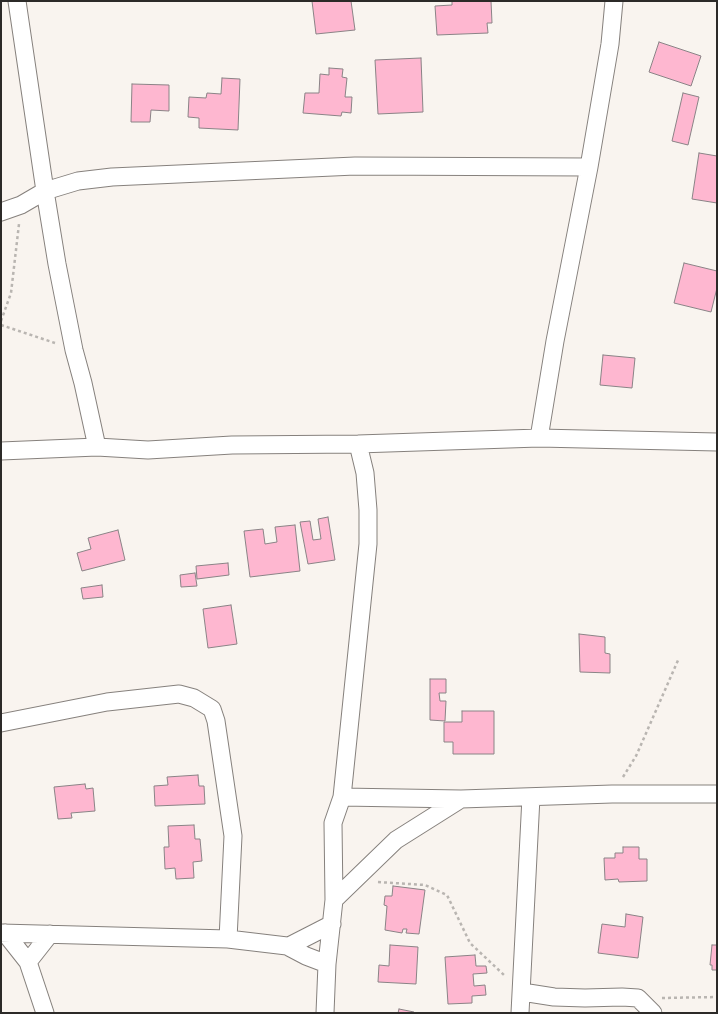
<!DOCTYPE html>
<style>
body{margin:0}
#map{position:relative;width:718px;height:1014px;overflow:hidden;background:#f9f4ef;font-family:Karla,sans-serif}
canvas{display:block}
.frame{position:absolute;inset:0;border:2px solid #2c2a28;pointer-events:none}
</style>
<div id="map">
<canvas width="718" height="1014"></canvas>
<div class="frame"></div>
</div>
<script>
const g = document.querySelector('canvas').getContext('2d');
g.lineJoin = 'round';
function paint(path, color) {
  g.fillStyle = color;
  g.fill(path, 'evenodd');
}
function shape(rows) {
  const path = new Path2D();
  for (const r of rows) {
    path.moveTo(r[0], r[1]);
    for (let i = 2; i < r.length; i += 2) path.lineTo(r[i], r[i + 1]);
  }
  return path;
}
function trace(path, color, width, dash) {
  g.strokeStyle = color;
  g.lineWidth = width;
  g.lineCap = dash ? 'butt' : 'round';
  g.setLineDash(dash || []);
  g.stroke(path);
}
const building = shape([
 [312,1,351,1,355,30,316,34,312,1],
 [452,1,491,1,492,23,487,23,488,33,437,35,435,6,452,5,452,1],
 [659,42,701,56,691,86,649,72,659,42],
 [421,58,423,112,378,114,375,60,421,58],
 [329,68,343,69,342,77,347,78,345,97,352,97,351,113,342,112,341,116,303,113,305,93,319,93,320,74,329,75,329,68],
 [222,78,240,79,238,130,199,128,199,118,188,117,189,97,206,98,207,93,221,94,222,78],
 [132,84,169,85,169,111,151,110,150,122,131,122,132,84],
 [683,93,699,97,688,145,672,141,683,93],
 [699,153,717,156,717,203,692,199,699,153],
 [684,263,717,271,717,288,711,312,674,303,684,263],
 [603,355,635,358,632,388,600,385,603,355],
 [328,517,335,560,308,564,300,522,310,521,313,540,321,539,318,519,328,517],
 [295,525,300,571,250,577,244,531,263,529,265,544,277,542,275,527,295,525],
 [118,530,125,560,82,571,77,553,91,549,88,538,118,530],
 [228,563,229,575,197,579,196,566,228,563],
 [195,573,197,586,181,587,180,575,195,573],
 [102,585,103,597,83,599,81,588,102,585],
 [231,605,237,644,208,648,203,609,231,605],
 [579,634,605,637,605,653,610,654,610,673,580,672,579,634],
 [430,679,446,679,446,693,439,693,440,701,446,701,445,721,430,720,430,679],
 [462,711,494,711,494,754,453,754,453,742,444,742,444,722,462,722,462,711],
 [198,775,199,786,204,786,205,804,155,806,154,786,168,785,167,777,198,775],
 [85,784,86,789,93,788,95,811,71,813,72,818,58,819,54,787,85,784],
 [194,825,195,839,200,839,202,861,193,862,194,878,176,879,175,868,165,869,164,847,169,847,168,826,194,825],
 [623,847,639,847,639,859,647,859,647,881,619,882,618,879,605,880,604,858,615,858,615,853,623,853,623,847],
 [393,886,425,890,419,934,406,933,407,929,403,929,402,933,385,930,387,906,384,905,385,896,392,896,393,886],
 [626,914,643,917,638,958,598,953,602,924,625,927,626,914],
 [390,945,418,947,416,984,378,982,379,965,389,966,390,945],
 [712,945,717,945,717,970,712,970,712,965,710,965,712,945],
 [475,955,476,966,486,966,487,973,473,974,474,986,485,985,486,995,472,996,472,1003,448,1004,445,957,475,955],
 [399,1009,414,1012,414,1013,398,1013,399,1009]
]);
paint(building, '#feb7d0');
trace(building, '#8a8386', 1);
const minor = shape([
 [17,1,45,191,57,264,74,350,83,383,97,447],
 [1,212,21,205,45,191,78,181,112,177,355,166,589,167,610,44,614,1],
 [539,438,555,341,589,167],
 [1,451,97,447,148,450,232,445,358,444,539,438,717,442],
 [1,723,107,702,179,694,194,698,212,709,216,721,233,836,228,939],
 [342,797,461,799,612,794,717,794],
 [334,900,396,840,461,799],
 [1,933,228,939,287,946,306,956,327,964],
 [5,933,28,962,45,1013],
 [289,946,332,924],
 [28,962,50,934],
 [522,992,554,997,585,998,622,997,638,998,653,1013],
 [325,1013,327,964,334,900,333,823,342,797,368,544,368,510,365,473,358,444],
 [520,1013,531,797]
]);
trace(minor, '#86817d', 19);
trace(shape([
 [1,321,11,293,19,224],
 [1,325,55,343],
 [623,777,636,756,679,658],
 [378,882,425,885,447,895,470,943,504,975],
 [662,998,717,997]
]), '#b9b5b1', 2.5, [3, 3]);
trace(minor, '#fff', 17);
</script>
